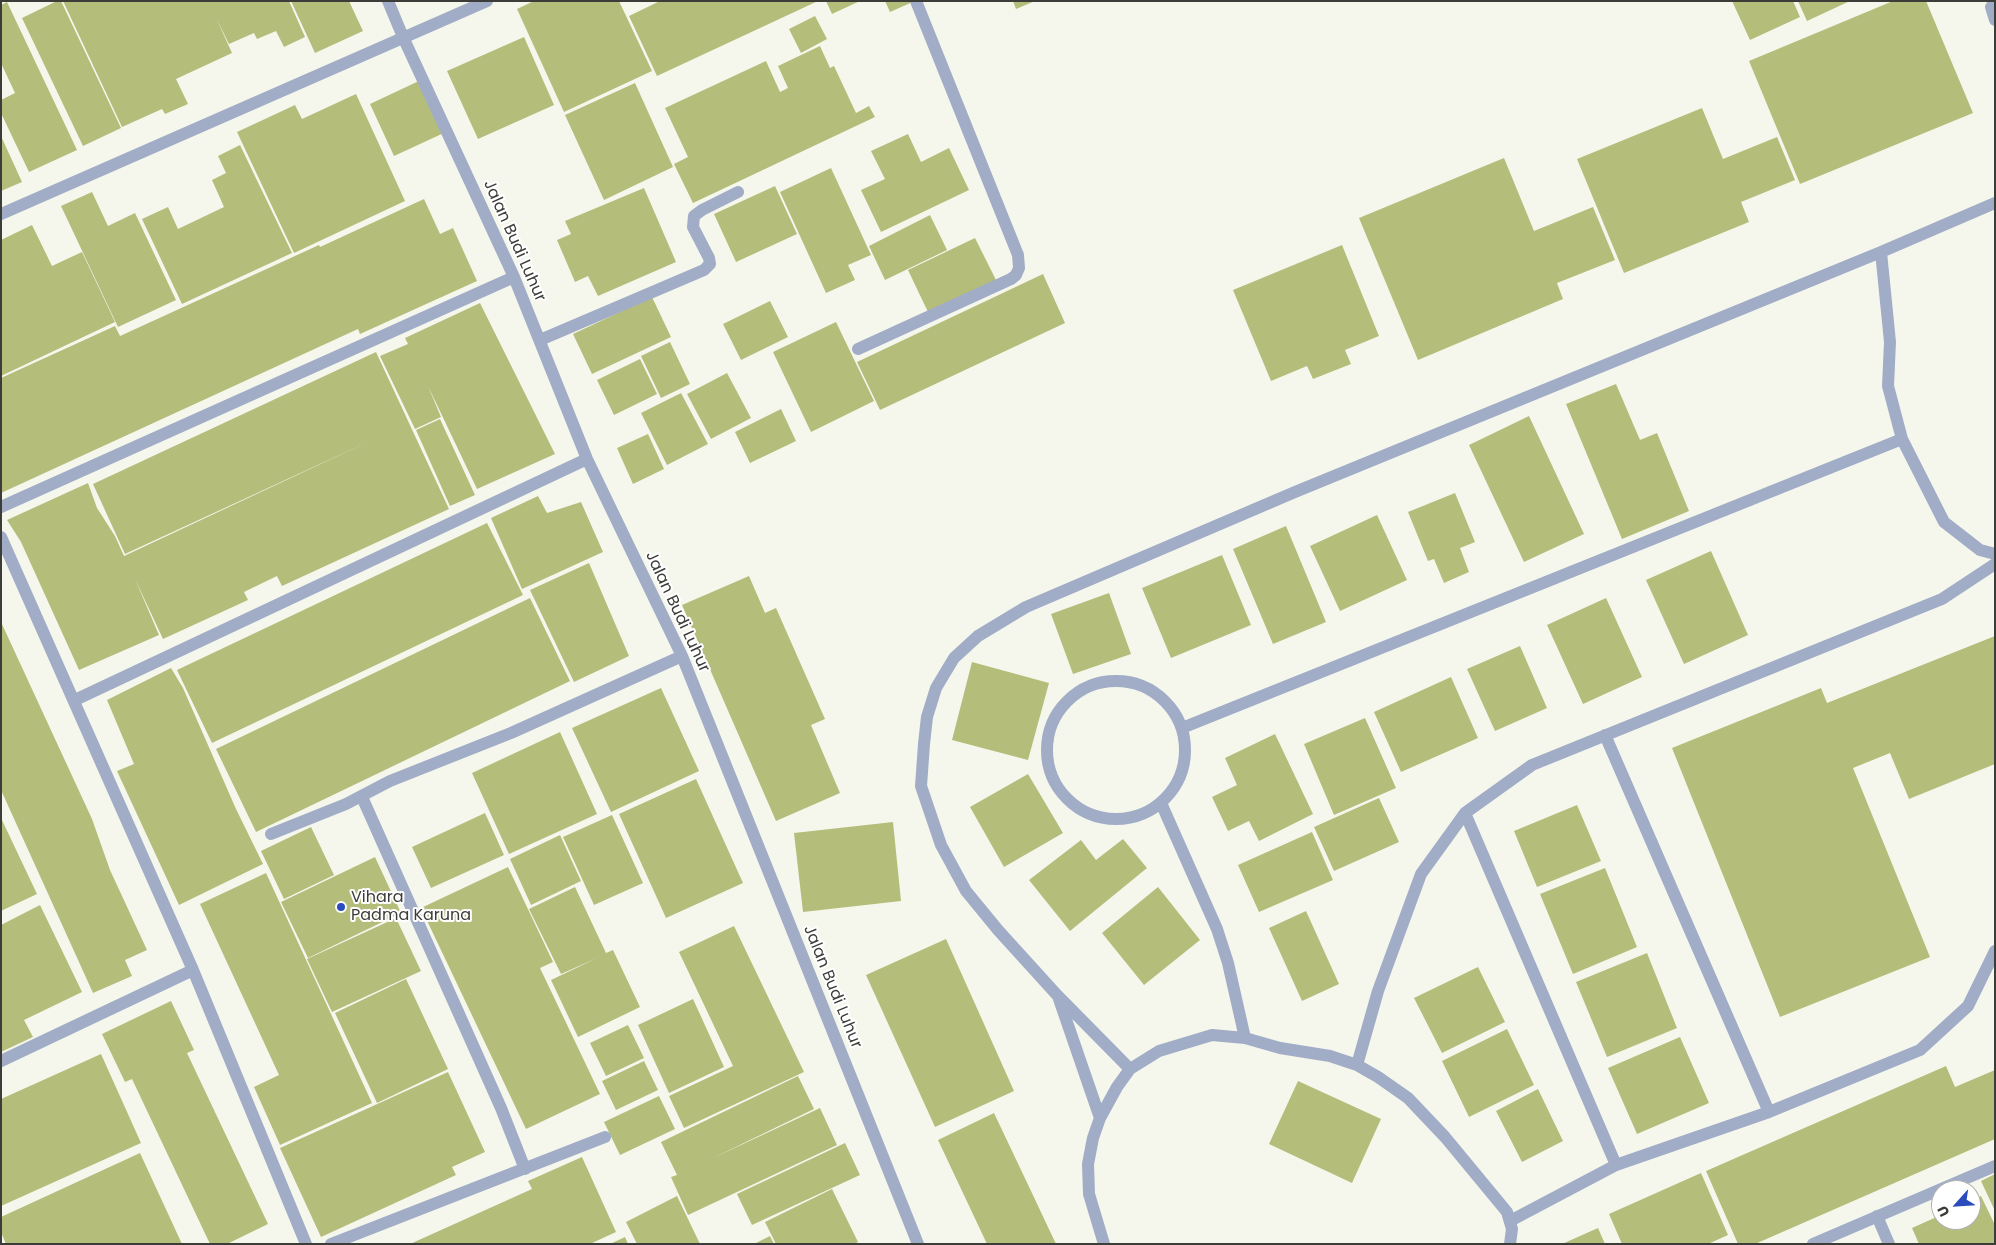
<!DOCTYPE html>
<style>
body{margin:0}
#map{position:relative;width:1996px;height:1245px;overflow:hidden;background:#f5f7ed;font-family:Poppins,sans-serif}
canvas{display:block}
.frame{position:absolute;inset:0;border:2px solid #3c3d39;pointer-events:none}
.north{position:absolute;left:1931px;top:1180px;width:50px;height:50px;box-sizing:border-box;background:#fff;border:1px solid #b1b1b0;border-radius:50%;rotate:244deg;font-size:14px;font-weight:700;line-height:20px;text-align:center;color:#3c3d39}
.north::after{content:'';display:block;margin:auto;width:18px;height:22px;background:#2a4cbc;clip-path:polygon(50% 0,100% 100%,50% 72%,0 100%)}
</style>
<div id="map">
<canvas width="1996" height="1245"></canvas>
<div class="frame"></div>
<div class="north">U</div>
</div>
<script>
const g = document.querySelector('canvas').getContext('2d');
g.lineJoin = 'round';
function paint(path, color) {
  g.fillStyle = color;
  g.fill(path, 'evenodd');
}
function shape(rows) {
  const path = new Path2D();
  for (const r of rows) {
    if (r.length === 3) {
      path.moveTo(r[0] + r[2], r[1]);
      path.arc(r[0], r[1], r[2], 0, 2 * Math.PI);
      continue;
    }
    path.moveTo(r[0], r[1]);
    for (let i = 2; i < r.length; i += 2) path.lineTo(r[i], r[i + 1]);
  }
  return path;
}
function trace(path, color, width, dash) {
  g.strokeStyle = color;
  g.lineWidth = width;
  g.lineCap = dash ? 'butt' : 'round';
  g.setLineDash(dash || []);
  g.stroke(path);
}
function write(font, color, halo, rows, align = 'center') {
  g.font = font + ' Poppins,sans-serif';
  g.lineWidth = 4;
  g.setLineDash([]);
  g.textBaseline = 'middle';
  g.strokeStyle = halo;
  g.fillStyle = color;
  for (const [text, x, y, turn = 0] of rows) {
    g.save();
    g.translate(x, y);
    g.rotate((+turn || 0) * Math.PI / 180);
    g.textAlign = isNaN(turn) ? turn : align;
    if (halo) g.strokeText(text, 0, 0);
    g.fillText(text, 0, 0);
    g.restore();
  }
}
paint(shape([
 [57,1,61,1,121,128,83,146,22,18],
 [63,1,289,1,305,37,284,47,276,31,257,39,254,33,229,44,217,20,232,53,176,79,188,104,165,114,162,109,122,127],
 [291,1,349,1,363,31,315,53],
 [534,1,619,1,652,71,564,112,517,9],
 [660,1,818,1,657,76,629,16],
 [826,1,860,1,832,14],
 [885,1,915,1,890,12],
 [1013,1,1035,1,1016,9],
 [1732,1,1793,1,1800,17,1750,40],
 [1798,1,1850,1,1807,21],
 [1893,1,1926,1,1973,113,1800,184,1749,61],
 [7,2,77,150,29,172,1,113,1,100,15,93,1,63,1,5],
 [815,16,827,39,801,53,789,29],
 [524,37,554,105,478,139,447,71],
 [820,46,830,68,834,66,856,113,869,106,875,117,693,203,674,164,688,157,665,108,766,61,780,92,788,88,778,66],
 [421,80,446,132,394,156,370,104],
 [635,83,673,167,604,200,565,115],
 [356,94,405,201,294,253,237,132,295,105,302,119],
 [1702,108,1723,159,1777,137,1795,180,1741,202,1749,222,1624,273,1577,159],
 [908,134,921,162,949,148,969,190,881,232,861,190,885,179,871,151],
 [1,136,22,182,1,191],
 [240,145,292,253,182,304,142,219,168,207,178,229,224,207,212,180,226,173,218,156],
 [1504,158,1534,231,1593,207,1615,260,1557,283,1563,299,1418,360,1359,218],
 [831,168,871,255,848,265,855,280,826,293,780,192],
 [775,186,797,234,736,262,714,214],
 [644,188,676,262,598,296,588,276,575,282,557,240,571,234,565,221],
 [92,192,108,226,135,213,176,300,118,327,61,206],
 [424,199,440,234,453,228,477,281,360,334,358,329,1,493,1,378,115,326,120,336,319,245,320,247],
 [930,215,947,250,885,280,869,246],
 [32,225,52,266,82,252,115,322,1,376,1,240],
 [975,238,996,280,928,312,908,270],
 [1342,245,1379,336,1345,350,1351,364,1313,379,1307,366,1271,381,1233,290],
 [1043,274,1065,323,880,410,857,362],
 [652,297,671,337,592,374,573,334],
 [770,301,788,337,741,360,723,324],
 [480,303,555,454,477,489,428,386,441,417,415,429,380,356,408,344,405,338],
 [836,322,874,401,811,432,773,352],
 [670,342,690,384,661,398,641,356],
 [376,352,449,509,282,586,277,576,244,592,248,600,163,639,135,579,159,635,79,670,21,542,7,520,88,483,97,508,115,536,124,556,372,440,125,554,93,484],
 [640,359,657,394,614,415,597,380],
 [727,373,751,418,711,439,687,394],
 [1616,384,1640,440,1657,433,1689,511,1622,539,1566,404],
 [681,393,708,444,667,465,641,413],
 [781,409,796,441,750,463,735,432],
 [1529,416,1584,534,1524,562,1469,445],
 [440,419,475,495,450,506,416,430],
 [648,434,664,469,633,484,617,448],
 [1455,493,1475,542,1460,548,1469,572,1444,583,1434,559,1428,561,1408,512],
 [538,496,547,513,581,502,603,552,522,589,491,518],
 [1377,515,1407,580,1340,611,1310,546],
 [487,523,523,595,212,743,177,670],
 [1286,526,1326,622,1273,644,1233,549],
 [1711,551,1748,635,1684,664,1646,580],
 [1222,555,1251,625,1171,658,1142,588],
 [589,563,629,656,574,682,530,590],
 [749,576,765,613,776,608,825,719,811,725,840,793,776,821,682,605],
 [1109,593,1131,654,1073,674,1051,614],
 [530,598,570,681,256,832,216,749],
 [1606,598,1642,677,1583,704,1547,625],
 [1,622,92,819,110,870,147,950,125,960,132,976,93,993,1,790],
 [1995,636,1995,764,1909,799,1890,753,1853,768,1930,957,1780,1017,1672,748,1821,688,1827,703],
 [1520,646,1547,708,1495,731,1467,669],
 [972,662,1049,683,1028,760,952,740],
 [171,668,183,688,236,809,263,864,179,905,117,771,134,764,107,700],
 [1451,677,1478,738,1401,772,1374,712],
 [661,688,699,771,611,812,572,728],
 [1365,718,1396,788,1334,815,1304,744],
 [560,732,597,814,509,854,472,773],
 [1275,734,1313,814,1259,841,1249,821,1228,831,1212,797,1237,785,1225,758],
 [1028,774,1063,833,1004,867,970,807],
 [696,779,743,883,666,918,619,814],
 [1379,798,1399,842,1334,871,1314,827],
 [1577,805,1601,861,1537,887,1514,831],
 [485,813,504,855,431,888,412,847],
 [612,815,643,883,594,905,563,837],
 [1,818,37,894,1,911],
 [893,822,901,901,803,912,794,833],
 [311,827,334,875,284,899,261,851],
 [1312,832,1333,880,1259,912,1238,865],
 [560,835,581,881,531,905,510,859],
 [1123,839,1147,868,1070,931,1029,880,1081,840,1096,860],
 [375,857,401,913,308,958,281,902],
 [508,867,553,962,540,968,600,1094,526,1129,421,908],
 [1605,868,1637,947,1573,974,1540,894],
 [266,873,372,1103,280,1145,254,1087,279,1075,200,904],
 [575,887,606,953,613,950,640,1007,578,1037,551,980,597,958,561,974,529,909],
 [1158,887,1200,940,1144,985,1102,933],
 [40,905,82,992,24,1020,33,1037,1,1052,1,925],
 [1306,911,1339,984,1302,1001,1269,928],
 [396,918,421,971,332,1012,307,959],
 [734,926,804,1072,684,1128,669,1096,733,1066,679,952],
 [946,939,1014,1091,935,1127,866,975],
 [1647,953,1677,1028,1607,1057,1576,982],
 [1478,967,1505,1022,1442,1053,1414,998],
 [406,979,448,1069,377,1103,335,1013],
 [693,999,724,1067,669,1093,638,1025],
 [171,1001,194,1050,187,1053,268,1224,227,1244,210,1244,132,1079,125,1082,102,1034],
 [628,1025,644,1058,606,1076,590,1043],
 [1507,1029,1534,1085,1469,1117,1442,1061],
 [1680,1037,1709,1103,1637,1134,1608,1068],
 [101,1054,141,1143,1,1206,1,1099],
 [644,1061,658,1090,616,1110,602,1081],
 [1946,1066,1955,1087,1995,1070,1995,1139,1755,1244,1738,1244,1706,1171],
 [448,1072,485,1152,452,1167,456,1175,321,1237,280,1148],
 [798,1076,814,1109,711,1159,820,1108,837,1145,688,1215,671,1177,677,1175,661,1142],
 [1298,1081,1381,1119,1352,1183,1269,1144],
 [1538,1089,1563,1141,1522,1162,1496,1111],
 [659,1096,675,1129,620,1155,604,1122],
 [994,1113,1031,1191,1056,1244,987,1244,938,1140],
 [845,1143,860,1175,752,1225,737,1194],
 [140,1153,182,1244,6,1244,1,1232,1,1217],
 [582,1157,616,1232,590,1244,410,1244,532,1189,528,1181],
 [1701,1173,1728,1235,1708,1244,1622,1244,1609,1214],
 [1995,1174,1995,1211,1981,1181],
 [832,1189,858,1242,854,1244,776,1244,765,1222],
 [677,1196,700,1244,637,1244,626,1222],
 [1981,1196,1995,1225,1995,1244,1919,1244,1912,1228,1941,1215,1941,1220,1971,1220,1971,1201],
 [1598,1228,1605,1244,1562,1244],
 [770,1236,774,1244,754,1244],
 [625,1237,628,1244,610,1244]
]), '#b5bd7a');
trace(shape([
 [388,1,403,37,514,277,587,459,682,656,918,1244],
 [1991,7,1995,20],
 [1995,203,1881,252,1890,342,1888,386,1902,439,1944,522,1980,550,1995,554],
 [1,214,487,1],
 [540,340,704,270,710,264,709,258,693,227,694,216,702,210,738,192],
 [858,349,1011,279,1016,275,1019,268,1018,255,916,1],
 [1,507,514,277],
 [1,537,193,970,306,1244],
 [1116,750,69],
 [75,700,587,459],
 [1182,728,1902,439],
 [1605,735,1769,1112],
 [362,797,501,1108,525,1169],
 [1161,803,1217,929,1228,963,1245,1038],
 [1465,813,1616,1165],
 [271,834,346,804,390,781,511,733,682,656],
 [1059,999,1100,1118],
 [1,1061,193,970],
 [1357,1065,1378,991,1421,874,1465,813,1532,765,1942,599,1995,564],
 [1130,1069,1057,995,998,930,966,891,941,845,921,786,924,744,927,717,936,688,954,658,978,636,1026,607,1295,492,1881,252],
 [1877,1216,1889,1244],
 [1510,1221,1616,1165,1769,1112,1920,1050,1968,1006,1995,951],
 [331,1244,605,1137],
 [1104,1244,1089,1194,1088,1164,1093,1138,1100,1118,1117,1087,1130,1069,1159,1051,1212,1035,1245,1038,1280,1048,1330,1056,1357,1065,1378,1077,1408,1098,1445,1137,1507,1212,1512,1229,1510,1244],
 [1813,1244,1995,1166]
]), '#a1adc7', 12);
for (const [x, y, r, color] of [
 [341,907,5,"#2a4cbc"]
]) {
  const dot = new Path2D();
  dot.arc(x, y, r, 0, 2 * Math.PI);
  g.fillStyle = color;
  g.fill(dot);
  trace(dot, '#fff', 2);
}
write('16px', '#3c3d39', '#fff', [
 ["Jalan Budi Luhur",514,241,66],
 ["Jalan Budi Luhur",677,612,65],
 ["Jalan Budi Luhur",832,987,68]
]);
write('16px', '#3c3d39', '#fff', [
 ["Vihara",351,898],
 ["Padma Karuna",351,916]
], 'left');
</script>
